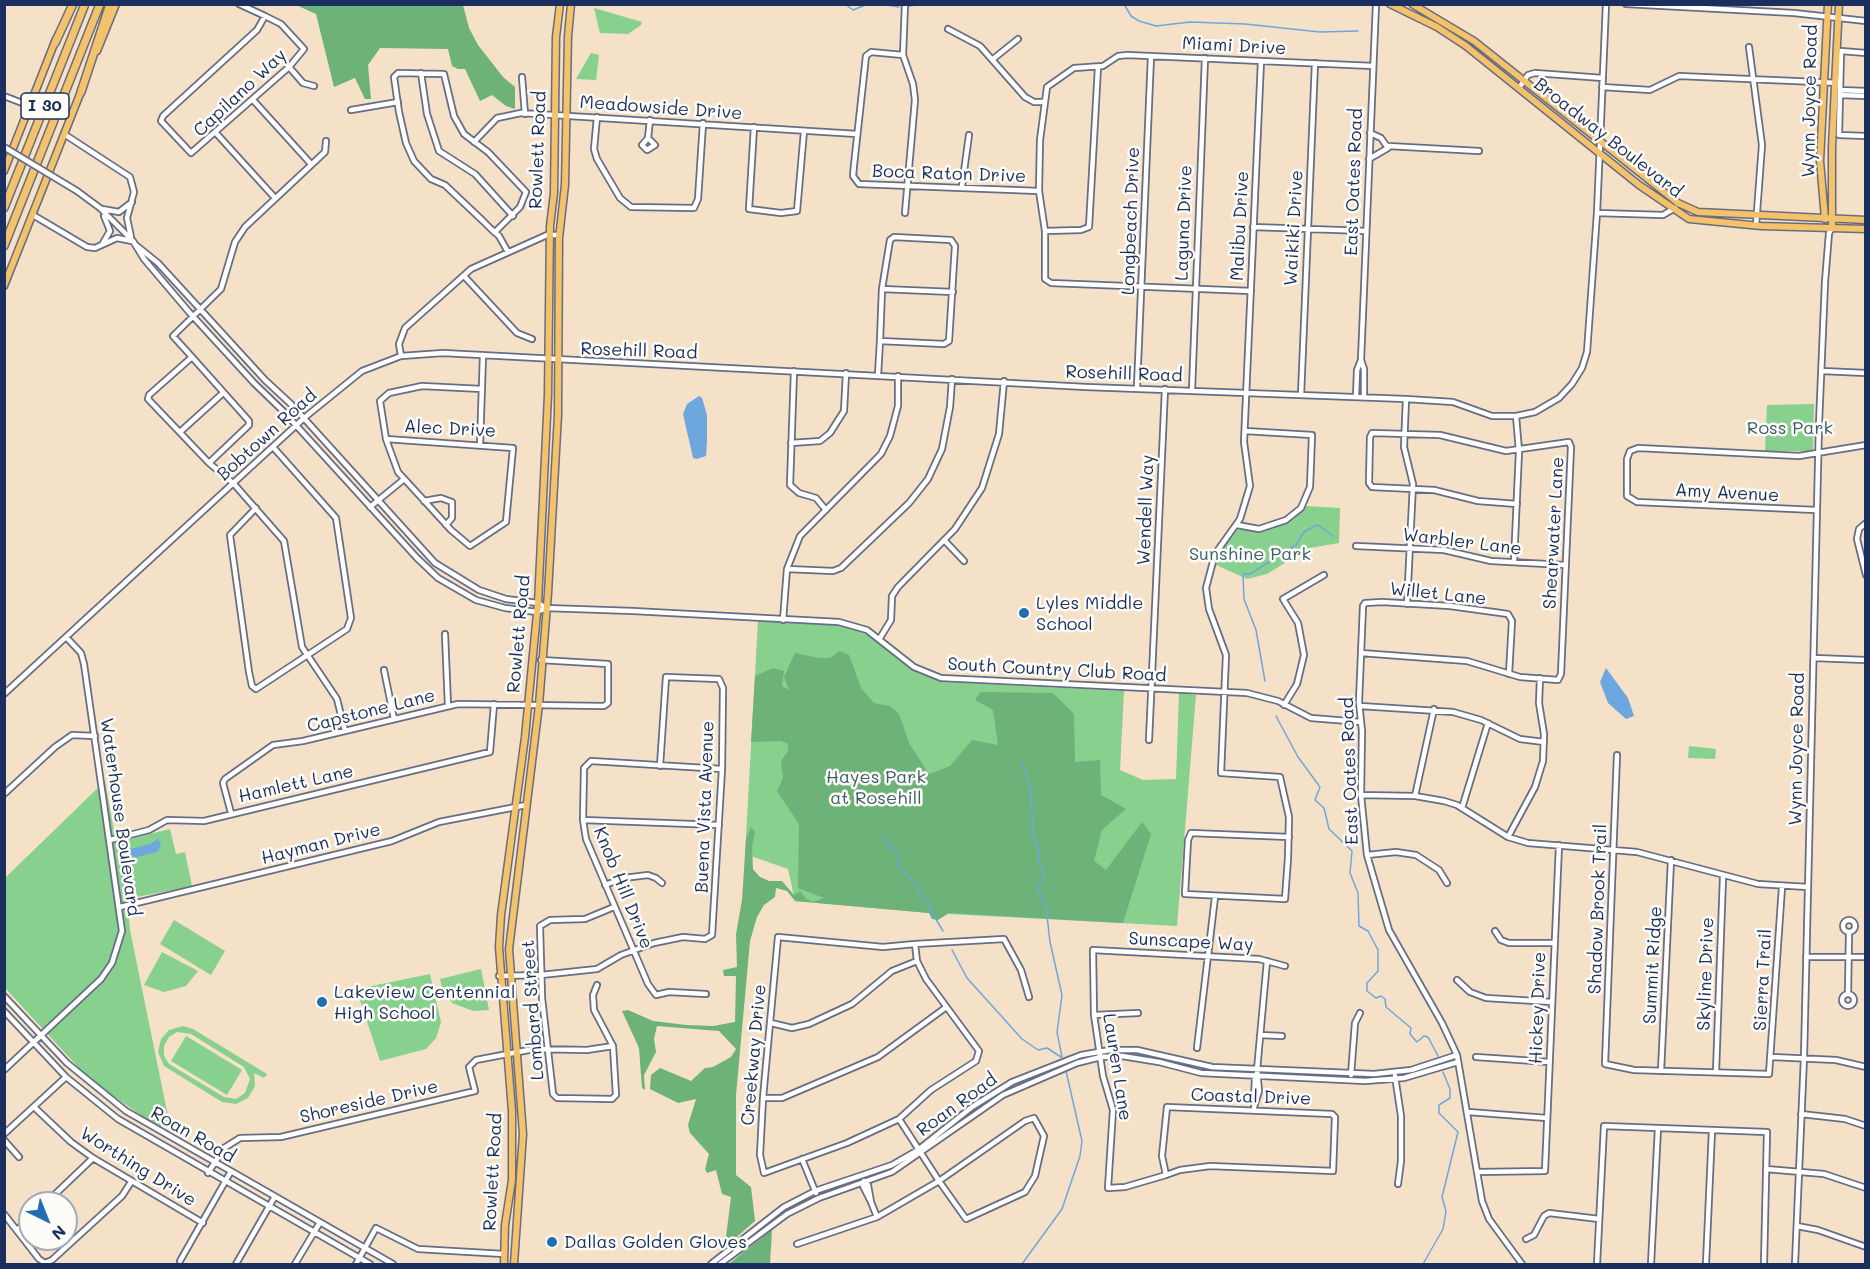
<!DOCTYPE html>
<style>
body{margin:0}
#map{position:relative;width:1870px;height:1269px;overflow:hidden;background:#f4e1c7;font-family:Mali,sans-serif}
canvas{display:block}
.frame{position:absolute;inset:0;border:6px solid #1b2f5e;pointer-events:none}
.north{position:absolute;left:18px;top:1191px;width:60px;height:60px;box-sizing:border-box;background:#fdfcf7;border:2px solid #a3aaba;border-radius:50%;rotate:137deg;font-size:16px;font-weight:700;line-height:24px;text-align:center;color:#1b2f5e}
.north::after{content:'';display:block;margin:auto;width:21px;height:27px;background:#1f6fb2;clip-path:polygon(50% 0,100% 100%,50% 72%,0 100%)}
</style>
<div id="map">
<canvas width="1870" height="1269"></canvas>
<div class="frame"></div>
<div class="north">N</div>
</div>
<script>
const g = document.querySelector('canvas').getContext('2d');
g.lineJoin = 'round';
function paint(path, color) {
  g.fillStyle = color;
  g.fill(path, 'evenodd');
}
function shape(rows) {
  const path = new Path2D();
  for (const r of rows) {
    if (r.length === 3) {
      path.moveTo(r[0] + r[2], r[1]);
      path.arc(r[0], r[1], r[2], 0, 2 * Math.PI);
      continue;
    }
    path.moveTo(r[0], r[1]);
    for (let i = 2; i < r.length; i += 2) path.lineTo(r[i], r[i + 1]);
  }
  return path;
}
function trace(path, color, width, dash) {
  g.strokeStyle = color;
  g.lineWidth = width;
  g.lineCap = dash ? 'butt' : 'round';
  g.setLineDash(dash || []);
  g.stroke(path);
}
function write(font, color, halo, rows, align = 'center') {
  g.font = font + ' Mali,sans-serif';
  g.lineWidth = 5;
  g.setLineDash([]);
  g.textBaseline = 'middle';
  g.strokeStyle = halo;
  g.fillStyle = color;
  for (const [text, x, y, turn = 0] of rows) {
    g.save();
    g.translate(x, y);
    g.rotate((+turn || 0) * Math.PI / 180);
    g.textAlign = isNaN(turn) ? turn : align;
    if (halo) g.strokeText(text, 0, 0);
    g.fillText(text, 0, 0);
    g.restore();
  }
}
paint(shape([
 [594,8,642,22,641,25,628,34,600,33],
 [591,53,599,55,596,80,576,79],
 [1814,404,1813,451,1765,451,1767,405],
 [1305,506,1340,508,1339,543,1309,548,1267,574,1247,579,1214,564,1223,547,1237,530,1268,530,1288,522],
 [758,621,838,625,856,629,884,644,919,673,942,682,1124,691,1120,770,1143,780,1176,779,1179,693,1196,695,1177,926,929,913,795,901,788,869,745,854],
 [1689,746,1716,749,1715,759,1688,758],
 [105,781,116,842,170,829,176,854,185,852,192,886,127,899,130,930,170,1126,157,1126,90,1080,5,988,5,878],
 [174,920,225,951,211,975,160,944],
 [162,952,198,971,186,986,164,992,144,985],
 [481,969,489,1010,473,1011,452,1003,442,988,440,979],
 [430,974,441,1022,436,1038,426,1049,380,1061,358,994,362,988],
 [183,1026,193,1029,267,1074,264,1078,254,1073,255,1086,248,1098,236,1104,222,1102,164,1066,158,1052,161,1039,169,1030],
 [177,1032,191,1034,244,1067,250,1079,245,1093,236,1099,224,1097,169,1064,164,1056,164,1046,169,1037],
 [186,1036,242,1070,227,1095,171,1061]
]), '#87d08d');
paint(shape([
 [296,5,463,5,469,28,478,45,503,77,515,87,515,109,506,106,492,95,480,101,465,69,458,69,452,66,448,49,380,48,368,65,371,99,365,99,355,78,334,87,316,14],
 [840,651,849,655,861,688,874,703,890,706,899,714,909,743,929,774,950,766,972,740,998,745,993,710,975,700,980,692,1053,693,1074,714,1075,762,1100,760,1101,795,1126,809,1102,830,1094,861,1106,870,1142,822,1151,834,1123,923,949,913,938,920,932,919,929,913,795,901,787,891,776,888,775,897,764,905,757,917,750,941,736,1095,736,1175,751,1187,755,1221,732,1241,726,1237,731,1197,722,1194,716,1170,707,1173,705,1169,709,1154,690,1133,688,1125,696,1099,678,1103,650,1089,651,1075,660,1068,691,1081,705,1068,713,1067,731,1057,736,1049,719,1031,657,1026,654,1039,656,1052,644,1075,645,1090,642,1088,639,1048,622,1011,628,1010,653,1021,686,1025,713,1026,735,1022,736,976,724,976,723,970,737,967,736,934,742,900,746,839,751,827,755,832,752,847,753,869,760,877,769,881,782,881,794,895,800,891,806,899,813,902,824,898,798,888,799,824,777,791,783,778,781,761,788,751,788,744,781,741,751,742,755,676,773,668,784,671,782,686,789,690,784,677,795,653,819,658,830,658],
 [772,1230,770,1264,729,1264,742,1253]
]), '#6db278');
paint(shape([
 [699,396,702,398,707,415,707,442,706,456,697,459,693,458,683,414,687,404],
 [1606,668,1628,698,1634,716,1626,719,1608,703,1600,682],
 [158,839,161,846,157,852,129,859,125,856,130,849,150,844]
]), '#6ea7de');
trace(shape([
 [845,4,853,10,868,4],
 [880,4,899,7],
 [981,4,992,4],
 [1124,4,1131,16,1139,21,1156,26,1190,22,1245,24,1320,32,1358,31],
 [909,6,924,4],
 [1265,681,1256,630,1244,599,1243,574,1250,574,1282,554,1296,545,1304,532,1313,527,1318,525,1333,536],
 [1276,716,1298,757,1320,787,1315,800,1324,808,1329,829,1352,851,1350,873,1358,893,1359,926,1368,931,1378,950,1378,971,1367,983,1367,991,1376,998,1381,996,1385,999,1386,1007,1411,1028,1410,1034,1417,1042,1424,1036,1428,1037,1438,1056],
 [1022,764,1031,789,1033,835,1039,850,1038,861,1044,876,1038,890,1046,907,1050,942,1062,995,1057,1032,1062,1057],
 [884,836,891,848,898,854,899,866,918,887,920,895,929,903,931,911,943,931],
 [952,950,967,978,1022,1039,1038,1050,1047,1048,1061,1057],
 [1022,1264,1062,1209,1080,1156,1082,1141,1066,1071],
 [1423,1264,1443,1229,1446,1211,1442,1197,1458,1132,1439,1113,1439,1105,1450,1098,1450,1089,1443,1072]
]), '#6ea7de', 1.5);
const minor = shape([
 [239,4,265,16,281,24,304,49,289,67,191,153,161,121,163,116,257,30,265,16],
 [905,4,903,55,913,84,915,100,905,213],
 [1626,4,1794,13,1866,21],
 [948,29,980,46,1025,97,1034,102,1043,102],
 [1749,47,1762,145,1756,225],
 [1866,53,1841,51,1839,135,1866,136],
 [903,55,871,52,866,56,854,165,853,176,859,184,1039,191],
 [993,59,1018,39],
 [1261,61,1244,442,1250,486,1240,519,1215,554,1206,588,1209,609,1226,655,1221,773,1280,777,1289,817,1288,858,1285,899,1185,894,1188,840,1191,833,1289,837],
 [289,67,303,83,314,86],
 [421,73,427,114,439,151,475,174,513,216],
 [522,77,525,114],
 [1602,87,1650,90,1679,76,1840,83],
 [1519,88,1528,75,1535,73,1603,78],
 [1840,90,1866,91],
 [1840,95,1866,96],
 [4,96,30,106],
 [253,100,311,164],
 [351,110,398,102],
 [597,117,594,149,597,159,620,198,631,207,694,208,698,199,703,123],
 [754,127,749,209,781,213,797,211,804,131],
 [216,133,275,198],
 [64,134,130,177,134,192,127,218,131,237],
 [648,138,655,145,647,150,642,145,648,138,650,120],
 [474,142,497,118,521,113,857,134],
 [1388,146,1479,151],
 [1369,159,1388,148,1381,138,1370,133],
 [962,186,969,135],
 [77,191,100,208,133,241,144,259,189,312,254,383,283,411,417,558,438,578,476,600,505,608,537,612,546,608,633,611,839,622,867,630,914,667,941,678,1247,693,1278,701,1311,718,1361,722],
 [102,209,119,212,132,202],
 [1597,213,1606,4],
 [33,215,87,247,95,248,117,238,132,241],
 [1253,227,1366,231],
 [1045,231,1081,230,1089,227,1098,67],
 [495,232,520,207,526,192,488,152,464,134,454,116,444,74,398,73,394,77,399,112,406,143,414,161,431,179,445,185,483,221,491,229,499,236,508,252],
 [103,243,110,231,104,216],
 [137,246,158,263,265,380,292,405,435,563,479,590,506,599,538,603,546,608],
 [464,276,517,333,532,339],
 [882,289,953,292],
 [1251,291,1051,283,1045,279,1045,231,1039,191,1040,140,1047,87,1074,68,1103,66,1118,56,1127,55,1373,66],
 [401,356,443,353,1086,387,1406,399,1453,402,1492,416,1516,416,1535,412,1559,398,1572,384,1582,368,1587,352,1597,213,1663,215,1675,208],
 [192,357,173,336,221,289,235,242,245,227,325,152,326,141],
 [1361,360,1364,369,1364,397],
 [794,371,790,485,799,493,816,498,826,510],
 [1822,371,1866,373],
 [878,375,880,341,882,289,890,240,894,237,951,240,955,246,949,341,944,344,880,341],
 [1137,387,1151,56],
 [1192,390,1205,58],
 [1301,395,1315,63],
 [1356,397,1357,370,1361,360,1376,4],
 [1406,399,1404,447,1413,484,1407,604],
 [180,432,223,393],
 [386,439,513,448,506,522,470,546,451,530,398,472,386,439,380,401,389,393,422,386,482,389],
 [791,443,820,441,830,433,844,411,846,373],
 [480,445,483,355],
 [209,463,249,425,249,421,192,357,149,395,148,399,209,463,234,484,284,541,302,647,337,699,345,731],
 [424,501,441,498,452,502,452,518,446,525],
 [370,507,403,480],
 [256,508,230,535,249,672,252,686,256,689,347,629,351,618,336,518,273,447],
 [1816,510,1637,502,1627,496,1627,459,1630,451,1638,448,1799,456,1866,445],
 [1866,523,1859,529,1857,539,1866,575],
 [1237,525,1259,529,1286,520,1301,508,1310,487,1312,435,1245,431],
 [944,540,964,561],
 [1356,546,1444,550,1491,561,1565,565],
 [1514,562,1519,451,1516,416],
 [787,569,833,571,841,568,909,503,928,479,942,449,950,407,952,379],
 [783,620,787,569,800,536,881,454,890,436,898,406,898,376],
 [445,634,448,706],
 [880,638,891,620,892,596,898,587,955,529,982,488,999,434,1004,381],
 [1361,653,1467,661,1520,677,1558,680,1561,674,1571,447,1569,442,1506,451,1440,435,1372,433,1370,437,1369,483,1372,487,1434,490,1478,501,1517,504],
 [1814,658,1866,660],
 [384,670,394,719],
 [1509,674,1512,621,1508,614,1450,606,1382,602,1365,603,1363,606,1359,702,1362,731,1361,795,1367,855,1389,930,1442,1023,1457,1055,1482,1201,1489,1219,1522,1264],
 [4,694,304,418,362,371,401,356,399,344,405,328,471,269,547,235,559,235],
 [1284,705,1297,684,1304,655,1298,623,1283,599,1324,575],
 [1360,706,1453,712,1481,720,1520,739,1544,742],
 [1149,740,1165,389],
 [1617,755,1605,1064,1634,1070,1769,1074,1782,887],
 [4,794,55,747,72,735,95,736],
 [1361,795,1415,796,1444,801,1457,805,1508,837,1528,843,1637,852,1758,884,1808,887],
 [1415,796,1434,709],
 [1462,808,1488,723],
 [231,813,223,783,225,779,273,745,303,741,458,704,604,706,608,703,608,664,541,660],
 [583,820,719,825],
 [1508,837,1535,787,1543,761,1544,734,1539,703,1540,678],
 [110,840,149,830,167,820,204,821,490,752,494,704],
 [1367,855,1396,852,1416,855,1439,870,1447,883],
 [605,885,624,878,648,875,656,878,662,883],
 [120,907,392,841,439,822,526,805],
 [1849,926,6],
 [1495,931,1501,940,1509,943,1554,943],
 [915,944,917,961,926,979,979,1051,976,1061,931,1090,899,1119,847,1143,764,1173,760,1155,763,1098,778,937,883,947,915,944,1004,939,1021,970,1029,997],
 [1806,957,1866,957],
 [499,976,541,975,597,969,621,955,654,943,683,937,705,939,712,935,722,769,723,688,719,679,666,677,660,766],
 [1457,980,1470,992,1486,998,1552,1002],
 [597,985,593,995,594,1010,613,1046,616,1095,612,1099,557,1098,553,1094,542,998,540,926,550,920,585,919,614,907],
 [1848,1000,6],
 [706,994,669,992,656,995,648,984,586,839,583,820,584,768,591,761,722,769],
 [1848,994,1849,932],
 [4,996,67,1063,126,1111,393,1264],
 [4,1011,66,1077,118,1119,370,1264],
 [1094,1015,1138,1013],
 [771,1023,792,1028,809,1024,852,1004,892,971,917,961],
 [1260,1035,1282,1036],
 [1197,1048,1215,897],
 [1476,1057,1549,1062],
 [1772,1057,1836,1060,1866,1067],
 [4,1070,101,979,112,963,122,931,84,664,81,653,66,637],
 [1661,1071,1671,860],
 [1716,1072,1723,877],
 [1351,1075,1355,1023,1360,1013],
 [1395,1076,1401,1116,1401,1161,1398,1184],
 [763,1098,782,1098,878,1057,945,1008],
 [1254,1105,1255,1075],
 [34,1107,71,1142,93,1158,203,1223],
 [1254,1107,1259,1091,1257,1070,1267,961],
 [1468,1112,1547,1118],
 [1801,1114,1845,1119,1866,1126],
 [4,1134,66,1077],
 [4,1140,19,1157],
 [802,1159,816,1193],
 [1766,1169,1824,1174,1866,1188],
 [1477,1172,1545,1171,1559,845],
 [208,1173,224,1148,240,1138,281,1137,475,1091,469,1067,476,1060,534,1049,587,1050,613,1046],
 [1166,1175,1162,1156,1167,1107,1332,1114,1335,1117,1333,1171,1210,1166,1180,1170,1166,1175,1125,1187,1108,1188,1113,1110,1103,1076,1094,1015,1093,950,1259,959,1285,966],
 [864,1181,863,1186,871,1202,868,1185,864,1182],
 [871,1202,877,1217],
 [46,1203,93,1158],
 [4,1214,39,1259,45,1263],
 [1797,1226,1818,1230,1866,1247],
 [17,1230,30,1218],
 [1526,1239,1534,1235,1544,1216,1549,1213,1599,1219],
 [797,1244,877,1217,939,1181,1025,1121,1034,1118,1044,1136,1035,1176,1025,1192,966,1219,939,1181,899,1119],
 [180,1261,230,1173],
 [45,1263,52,1260,122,1196,131,1182],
 [236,1264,274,1198],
 [295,1264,319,1224],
 [356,1264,376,1228,418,1249,504,1254],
 [711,1264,784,1207,815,1191,892,1165,918,1150,972,1107,1012,1082,1081,1055,1110,1050,1137,1050,1212,1067,1374,1074,1411,1070,1457,1055],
 [720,1264,787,1214,819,1198,892,1172,1003,1095,1077,1063,1101,1057,1122,1056,1159,1062,1201,1073,1365,1081,1404,1078,1458,1062],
 [1597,1264,1604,1126,1767,1132,1764,1264],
 [1651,1264,1658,1128],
 [1706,1264,1712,1130],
 [1795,1264,1804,1057,1819,424,1825,282,1829,233,1832,228]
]);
const major = shape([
 [1390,4,1437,27,1466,46,1639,185,1689,219,1761,226,1866,229],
 [1412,4,1474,41,1678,203,1698,212,1866,220],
 [97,51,116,4],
 [4,171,56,39],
 [1825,219,1820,161,1828,4],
 [1832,228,1832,147,1839,4],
 [4,286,82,89],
 [504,1264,505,1225,512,1180,512,1111,499,947,501,915,525,737,538,603,548,395,550,226,554,193,556,37,560,4],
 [514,1264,523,1134,509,949,539,705,548,593,558,415,559,238,565,185,568,36,571,4]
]);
const highway = shape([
 [55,43,73,4],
 [81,92,110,4],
 [4,208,85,4],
 [4,246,100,4]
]);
trace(minor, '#676d83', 8);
trace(major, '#676d83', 9);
trace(highway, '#676d83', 10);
trace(minor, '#fff', 4.5);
trace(major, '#f3c26a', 6);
trace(highway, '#f3c26a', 7);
const minorBridge = shape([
 [4,147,77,191]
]);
trace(minorBridge, '#676d83', 8, []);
trace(minorBridge, '#fff', 4.5);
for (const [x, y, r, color] of [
 [1024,613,6,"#1f6fb2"],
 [322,1002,6,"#1f6fb2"],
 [552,1242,6,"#1f6fb2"]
]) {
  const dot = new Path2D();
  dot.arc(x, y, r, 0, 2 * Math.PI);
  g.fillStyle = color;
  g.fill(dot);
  trace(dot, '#fdfcf7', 2);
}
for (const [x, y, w] of [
 [45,106,48]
]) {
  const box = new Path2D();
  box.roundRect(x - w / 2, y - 13, w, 26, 4.5);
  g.fillStyle = '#fdfcf7';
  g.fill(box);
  trace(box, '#1b2f5e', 1.5);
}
write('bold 16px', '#1b2f5e', null, [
 ["I 30",45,106]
]);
write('18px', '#1b2f5e', '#fdfcf7', [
 ["Miami Drive",1234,46,3],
 ["Capilano Way",240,93,-43],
 ["Wynn Joyce Road",1810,101,-89],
 ["Meadowside Drive",661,108,4],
 ["Broadway Boulevard",1608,138,38],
 ["Rowlett Road",538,150,-88],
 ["Boca Raton Drive",949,174,2],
 ["East Oates Road",1354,182,-88],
 ["Longbeach Drive",1131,221,-88],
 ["Laguna Drive",1184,223,-88],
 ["Malibu Drive",1240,226,-87],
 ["Waikiki Drive",1294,228,-87],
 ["Rosehill Road",639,351,2],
 ["Rosehill Road",1124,374,2],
 ["Alec Drive",450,429,3],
 ["Bobtown Road",267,435,-42],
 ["Amy Avenue",1727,493,3],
 ["Wendell Way",1146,510,-88],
 ["Shearwater Lane",1554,533,-87],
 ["Warbler Lane",1462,542,7],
 ["Willet Lane",1438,594,6],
 ["Rowlett Road",519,634,-85],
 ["South Country Club Road",1057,670,3],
 ["Capstone Lane",371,711,-14],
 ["Wynn Joyce Road",1797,749,-89],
 ["East Oates Road",1350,771,-92],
 ["Hamlett Lane",296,784,-13],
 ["Buena Vista Avenue",705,807,-88],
 ["Waterhouse Boulevard",120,817,82],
 ["Hayman Drive",321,844,-14],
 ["Knob Hill Drive",623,888,68],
 ["Shadow Brook Trail",1598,909,-88],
 ["Sunscape Way",1191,942,3],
 ["Summit Ridge",1653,965,-87],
 ["Skyline Drive",1706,974,-88],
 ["Sierra Trail",1763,980,-87],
 ["Hickey Drive",1538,1008,-88],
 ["Lombard Street",533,1010,-94],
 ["Creekway Drive",754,1055,-85],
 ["Lauren Lane",1117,1067,81],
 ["Coastal Drive",1251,1097,2],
 ["Shoreside Drive",369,1102,-13],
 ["Roan Road",957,1105,-36],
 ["Roan Road",193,1135,30],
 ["Worthing Drive",138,1167,32],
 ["Rowlett Road",493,1172,-87]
]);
write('18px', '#3b5f6c', '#fdfcf7', [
 ["Ross Park",1790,428],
 ["Sunshine Park",1250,554],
 ["Hayes Park",876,777],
 ["at Rosehill",876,798]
]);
write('18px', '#1b2f5e', '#fdfcf7', [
 ["Lyles Middle",1036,603],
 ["School",1036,624],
 ["Lakeview Centennial",334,992],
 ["High School",334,1013],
 ["Dallas Golden Gloves",564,1242]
], 'left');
</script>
